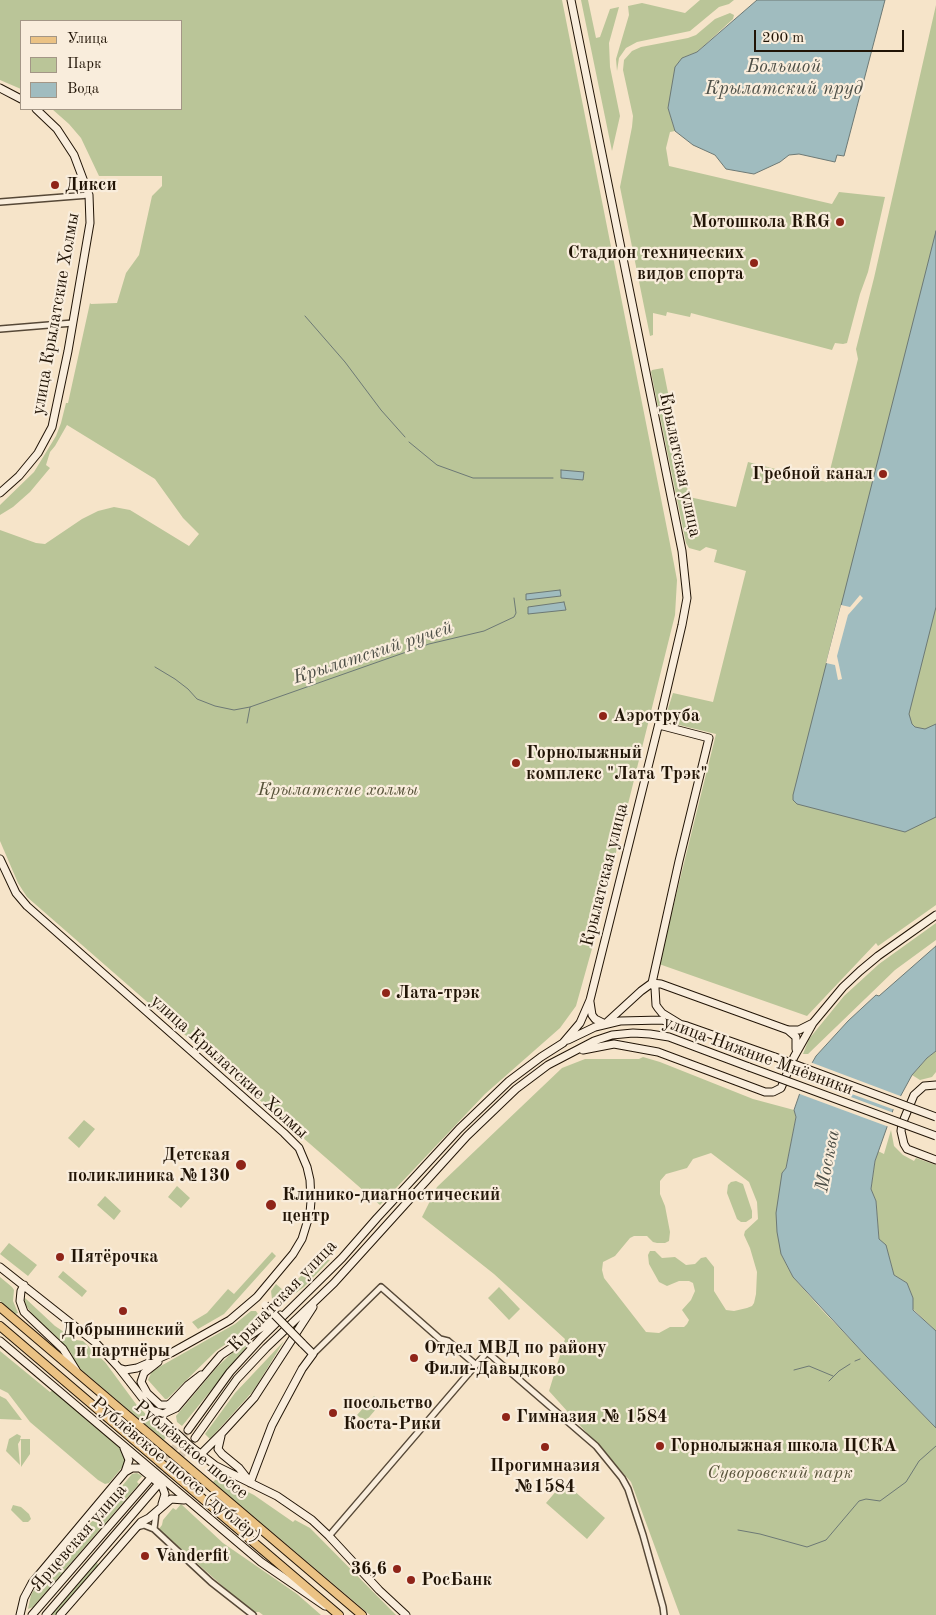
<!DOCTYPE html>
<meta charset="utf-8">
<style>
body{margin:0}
#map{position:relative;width:936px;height:1615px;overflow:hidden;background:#f6e4c9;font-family:"Old Standard TT",serif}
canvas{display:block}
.legend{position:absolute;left:20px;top:20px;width:162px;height:90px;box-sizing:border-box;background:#f9eddc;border:1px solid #a39686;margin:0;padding:6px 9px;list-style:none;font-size:15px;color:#211406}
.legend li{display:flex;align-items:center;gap:10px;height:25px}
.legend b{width:25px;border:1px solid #a39686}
.scale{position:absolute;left:754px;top:30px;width:150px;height:22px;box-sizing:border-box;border:2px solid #211406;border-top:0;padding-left:6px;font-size:15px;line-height:18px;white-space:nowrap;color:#211406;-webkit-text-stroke:4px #f9eddc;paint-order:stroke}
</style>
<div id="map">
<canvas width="936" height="1615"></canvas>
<ul class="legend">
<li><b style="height:6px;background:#ebc284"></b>Улица</li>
<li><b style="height:14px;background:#bac598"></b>Парк</li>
<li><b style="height:14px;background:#a0bcbf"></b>Вода</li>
</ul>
<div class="scale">200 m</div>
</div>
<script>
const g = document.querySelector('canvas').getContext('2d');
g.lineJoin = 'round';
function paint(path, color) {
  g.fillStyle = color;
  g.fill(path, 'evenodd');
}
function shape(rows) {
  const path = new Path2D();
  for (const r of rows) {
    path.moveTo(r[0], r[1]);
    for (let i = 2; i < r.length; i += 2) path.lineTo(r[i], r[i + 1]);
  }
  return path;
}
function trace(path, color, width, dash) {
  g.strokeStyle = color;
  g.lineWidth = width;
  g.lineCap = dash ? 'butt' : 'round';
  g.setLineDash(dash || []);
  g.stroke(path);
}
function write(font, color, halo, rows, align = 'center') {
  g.font = font + ' "Old Standard TT",serif';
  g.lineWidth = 4.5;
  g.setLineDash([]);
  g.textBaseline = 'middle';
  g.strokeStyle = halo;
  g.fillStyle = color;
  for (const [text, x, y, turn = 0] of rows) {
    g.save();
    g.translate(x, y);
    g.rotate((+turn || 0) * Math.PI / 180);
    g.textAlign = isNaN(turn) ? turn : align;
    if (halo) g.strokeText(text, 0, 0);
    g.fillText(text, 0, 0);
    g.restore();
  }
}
paint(shape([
 [0,0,562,0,674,564,677,580,675,615,593,945,576,1006,560,1028,485,1094,380,1205,27,897,18,883,0,841,0,530,36,543,45,544,82,519,98,511,114,507,130,510,189,546,199,534,183,518,155,479,67,425,55,446,50,452,46,465,50,468,30,492,13,507,0,515,0,505,34,472,56,436,61,423,66,403,68,403,90,303,91,304,117,303,126,273,139,255,152,196,162,186,162,176,99,176,81,138,69,124,52,109,181,109,181,21,21,21,21,89,0,80],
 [581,0,588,0,596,38,600,37,610,9,619,7,609,43,610,67,620,116,612,151],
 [700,0,734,0,729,4,719,7,690,31,637,42,626,48,619,58,617,71,616,59,629,15,628,6,642,3,685,13],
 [936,5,936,905,878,946,876,943,807,1016,659,964,716,734,671,723,667,720,666,715,673,693,713,702,746,571,714,562,717,550,706,547,700,551,689,548,686,543,651,372,652,370,663,368,689,497,736,507,748,462,827,482,858,359,856,349,874,278],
 [730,13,734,15,733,19,697,52,682,58,668,108,675,131,670,132,666,148,669,166,832,204,839,192,885,197,868,272,860,294,847,343,843,344,835,343,832,350,691,313,690,317,667,312,666,316,653,313,653,335,650,336,620,187,632,127,633,116,623,70,624,60,632,51,641,47,688,38,696,35,715,19],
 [936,923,936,940,895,970,808,1054,803,1054,809,1039,844,996,879,964],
 [936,1051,936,1072,932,1077,920,1080,912,1075,927,1058],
 [643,1057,660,1062,753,1099,794,1110,796,1117,786,1168,782,1174,781,1254,793,1277,822,1310,936,1428,936,1615,680,1615,631,1482,549,1391,565,1339,494,1274,422,1217,437,1187,562,1068,585,1059,639,1059],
 [711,1153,749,1182,757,1202,758,1219,745,1231,744,1235,750,1248,757,1272,756,1294,754,1303,752,1306,747,1308,734,1311,726,1310,714,1291,714,1267,706,1257,701,1258,695,1264,686,1265,675,1257,662,1258,655,1251,650,1251,648,1255,649,1264,659,1282,667,1286,679,1281,689,1281,693,1283,695,1291,691,1300,682,1310,689,1320,687,1324,684,1327,670,1327,659,1333,646,1332,604,1278,602,1270,603,1262,615,1256,630,1238,634,1236,647,1236,653,1242,657,1243,665,1243,669,1241,670,1232,665,1206,660,1194,660,1181,666,1174,687,1168,693,1159],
 [84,1120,95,1129,79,1148,68,1138],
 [891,1130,894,1146,903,1155,914,1161,916,1158,936,1165,936,1331,913,1309,913,1298,907,1283,894,1275,886,1246,879,1239,876,1201,871,1189,875,1161,878,1151,884,1154],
 [736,1181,743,1184,752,1211,752,1218,746,1222,741,1222,737,1219,727,1193,728,1185,731,1182],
 [177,1186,190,1198,181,1208,168,1197],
 [105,1196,121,1211,114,1220,97,1205],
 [9,1243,37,1265,28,1276,0,1254],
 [272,1252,276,1256,224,1314,198,1329,192,1322,207,1313,228,1289,234,1294],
 [318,1258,330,1260,304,1287,279,1305,273,1298,272,1299,271,1291,276,1284,283,1290,295,1282],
 [63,1271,87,1291,82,1297,58,1277],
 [0,1277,12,1287,14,1290,13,1301,18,1313,15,1314,0,1301],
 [499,1287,520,1309,509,1320,488,1298],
 [25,1298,55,1326,76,1340,83,1341,105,1362,136,1404,167,1436,164,1440,77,1366,71,1353,64,1345,38,1322,27,1307,23,1301],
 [251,1311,256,1311,261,1319,216,1351,167,1399,165,1399,148,1380,152,1371,235,1324],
 [252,1340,182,1426,177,1422,176,1416,217,1367,233,1352],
 [284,1341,254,1390,210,1439,205,1434,235,1393],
 [0,1351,50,1392,54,1389,123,1451,126,1460,125,1464,109,1483,105,1484,98,1480,30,1422,8,1393,0,1389],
 [0,1396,6,1399,22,1420,0,1419],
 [374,1396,382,1402,365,1422,357,1415],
 [17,1434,21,1436,20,1439,30,1439,30,1454,21,1467,21,1439,18,1444,20,1465,6,1451,9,1439],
 [137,1473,142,1476,137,1482,139,1484,33,1607,28,1609,31,1595,36,1586,93,1520,96,1522,100,1517,98,1515,132,1474],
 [218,1477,254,1495,293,1522,295,1520,310,1528,396,1615,370,1615,213,1482],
 [564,1482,605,1518,587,1539,546,1503],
 [181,1504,223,1543,297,1594,321,1615,263,1615,259,1612,255,1612,246,1607,159,1529,162,1525,163,1520,173,1508,176,1510],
 [13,1505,21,1507,29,1514,31,1519,28,1522,23,1522,11,1510],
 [97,1562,98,1566,56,1615,51,1615]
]), '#bac598');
const water = shape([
 [757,0,885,0,844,156,837,155,835,162,799,154,789,155,780,162,754,174,726,169,715,155,693,145,675,131,668,108,675,67,682,58,697,52,757,0],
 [936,231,936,607,909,714,912,724,915,727,925,729,936,724,936,817,905,832,797,804,793,800,793,795,936,231],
 [561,470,584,472,583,480,561,478,561,470],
 [560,590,561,596,526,600,526,594,560,590],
 [564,602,566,610,528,614,528,607,564,602],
 [936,946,936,1051,927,1058,912,1075,893,1110,875,1161,871,1189,876,1201,879,1239,886,1245,894,1275,907,1283,913,1298,913,1310,936,1331,936,1428,866,1356,793,1277,781,1254,777,1232,776,1213,782,1173,786,1168,796,1117,794,1110,803,1084,812,1063,816,1056,848,1021,876,995,879,996,936,946]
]);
paint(water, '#a0bcbf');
trace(water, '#6d7975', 1);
paint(shape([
 [860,595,863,598,848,615,837,656,842,679,838,680,835,665,826,663,841,605,850,607],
 [810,1062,903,1097,895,1110,803,1076],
 [802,1079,894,1113,889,1127,797,1093]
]), '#f6e4c9');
trace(shape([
 [305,316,345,362,381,410,405,437],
 [409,442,437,465,473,478,553,478],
 [155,667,175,679,188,689,197,699,215,706,234,710,250,707],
 [247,723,250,707,429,644,484,631,514,617,516,613,514,598],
 [855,1361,860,1359],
 [794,1370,809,1366,833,1376],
 [829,1381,839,1371,850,1364],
 [738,1530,760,1534,807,1547,826,1540,859,1501,866,1499,880,1501,906,1482,919,1461,936,1446]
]), '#6d7975', 1);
trace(shape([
 [152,1477,188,1430],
 [159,1483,195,1438]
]), '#d6c5ac', 7, [7, 3.5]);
const street = shape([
 [0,202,89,195],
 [0,329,73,323],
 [313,1354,381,1287,440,1339,448,1341,475,1364],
 [137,1527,144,1525,154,1529,211,1582,253,1615],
 [154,1529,156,1512],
 [329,1536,487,1352,596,1446,622,1478,628,1489,643,1535,663,1607,664,1615]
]);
const secondary = shape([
 [0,88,21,99],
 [0,493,19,476,38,453,52,427,68,351,90,223,89,195,74,155,57,129,36,109],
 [659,725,709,738,679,861,652,983,655,988,656,1005,658,1008,662,1013,680,1024],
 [0,859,16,893,27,906,284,1133,299,1148,307,1167,310,1180,311,1201,310,1213,302,1239,293,1254,257,1297,230,1320,171,1353,137,1368,125,1370,119,1368],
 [590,1002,592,1015,595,1019,605,1024],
 [605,1024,641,991,652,983,661,984,788,1030,796,1037,796,1049],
 [789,1030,799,1030,813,1023,843,987,860,971,878,956,936,915],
 [568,1040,595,1027,620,1021,662,1020,687,1026,775,1057],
 [583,1050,614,1044,658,1052,765,1092,773,1092,781,1088,794,1057,813,1023],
 [936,1085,924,1086,914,1095,902,1124,901,1131,904,1144,907,1149,936,1160],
 [0,1267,96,1343,119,1368,151,1409,190,1446,216,1466,277,1496,312,1520,329,1536,379,1590,406,1615],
 [24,1285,21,1291,20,1301,24,1312,63,1349,76,1370],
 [0,1341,261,1562,325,1606],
 [158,1362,144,1373,141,1382,147,1393,160,1405,168,1405,171,1403,188,1385,201,1375],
 [155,1411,163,1414,176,1408,221,1355,280,1315],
 [188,1430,230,1372,261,1338,342,1258,377,1218,459,1129,509,1081,541,1057,563,1043,580,1023,590,1000,661,715,682,625,687,598,682,551,571,0],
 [221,1436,218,1449,222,1454,239,1468,250,1482],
 [195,1438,237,1379,266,1348,334,1283,467,1136,516,1089,548,1065,594,1041,612,1035,633,1033,650,1034,669,1037,749,1067],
 [200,1455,222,1433,254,1398,313,1307],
 [125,1472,132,1468,140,1468,162,1486,165,1494,162,1504],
 [250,1483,272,1425,302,1369,313,1354,302,1343],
 [20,1615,24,1598,32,1583,125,1472,129,1460,124,1448],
 [32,1615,148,1481],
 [46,1615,156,1487],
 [60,1615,141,1522,149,1518,171,1499,184,1500]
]);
const primary = shape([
 [0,1307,362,1615],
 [0,1326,339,1615]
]);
trace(street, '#564837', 8);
trace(secondary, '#211406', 9);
trace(primary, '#211406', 10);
trace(street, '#f9eddc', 5);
trace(secondary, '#f9eddc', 7);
trace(primary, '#ebc284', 8);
const secondaryBridge = shape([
 [775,1057,936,1117],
 [749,1067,936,1136],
 [265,1305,302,1343]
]);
trace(secondaryBridge, '#211406', 9, []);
trace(secondaryBridge, '#f9eddc', 7);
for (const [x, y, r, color] of [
 [55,185,5,"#8f2418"],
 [840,222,5,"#8f2418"],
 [754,263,5,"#8f2418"],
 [883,474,5,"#8f2418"],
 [603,716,5,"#8f2418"],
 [516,763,5,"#8f2418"],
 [386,993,5,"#8f2418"],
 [241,1165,6,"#8f2418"],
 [271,1205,6,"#8f2418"],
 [60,1257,5,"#8f2418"],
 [123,1311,5,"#8f2418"],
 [414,1358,5,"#8f2418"],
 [333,1413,5,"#8f2418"],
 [506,1417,5,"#8f2418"],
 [660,1446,5,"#8f2418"],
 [545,1447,5,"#8f2418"],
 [145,1556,5,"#8f2418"],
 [397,1569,5,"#8f2418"],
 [411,1580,5,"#8f2418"]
]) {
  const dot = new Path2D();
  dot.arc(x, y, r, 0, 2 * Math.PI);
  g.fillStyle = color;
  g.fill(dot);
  trace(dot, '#f9eddc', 2);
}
write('bold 18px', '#211406', '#f9eddc', [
 ["Дикси",65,185],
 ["Мотошкола RRG",830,222,"right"],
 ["Стадион технических",744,253,"right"],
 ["видов спорта",744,274,"right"],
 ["Гребной канал",873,474,"right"],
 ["Аэротруба",613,716],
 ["Горнолыжный",526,753],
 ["комплекс \"Лата Трэк\"",526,774],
 ["Лата-трэк",396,993],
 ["Детская",230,1155,"right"],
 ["поликлиника №130",230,1176,"right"],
 ["Клинико-диагностический",282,1195],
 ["центр",282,1216],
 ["Пятёрочка",70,1257],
 ["Добрынинский",123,1330,"center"],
 ["и партнёры",123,1351,"center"],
 ["Отдел МВД по району",424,1348],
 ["Фили-Давыдково",424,1369],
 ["посольство",343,1403],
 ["Коста-Рики",343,1424],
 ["Гимназия № 1584",516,1417],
 ["Горнолыжная школа ЦСКА",670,1446],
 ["Прогимназия",545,1466,"center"],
 ["№1584",545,1487,"center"],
 ["Vanderfit",155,1556],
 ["36,6",387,1569,"right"],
 ["РосБанк",421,1580]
], 'left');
write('18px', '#211406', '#f9eddc', [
 ["улица Крылатские Холмы",56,314,-80],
 ["Крылатская улица",680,465,78],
 ["Крылатская улица",605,875,-76],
 ["улица Нижние Мнёвники",758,1056,20],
 ["улица Крылатские Холмы",229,1067,42],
 ["Крылатская улица",283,1296,-46],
 ["Рублёвское шоссе",191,1450,40],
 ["Рублёвское шоссе (дублёр)",176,1470,40],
 ["Ярцевская улица",79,1538,-49]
]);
write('italic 18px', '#575239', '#f9eddc', [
 ["Крылатские холмы",338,790],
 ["Суворовский парк",780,1473]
]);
write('italic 19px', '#4d4f47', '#f9eddc', [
 ["Большой",784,67],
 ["Крылатский пруд",784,89],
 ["Крылатский ручей",373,653,-18],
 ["Москва",828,1161,-79]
]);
</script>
